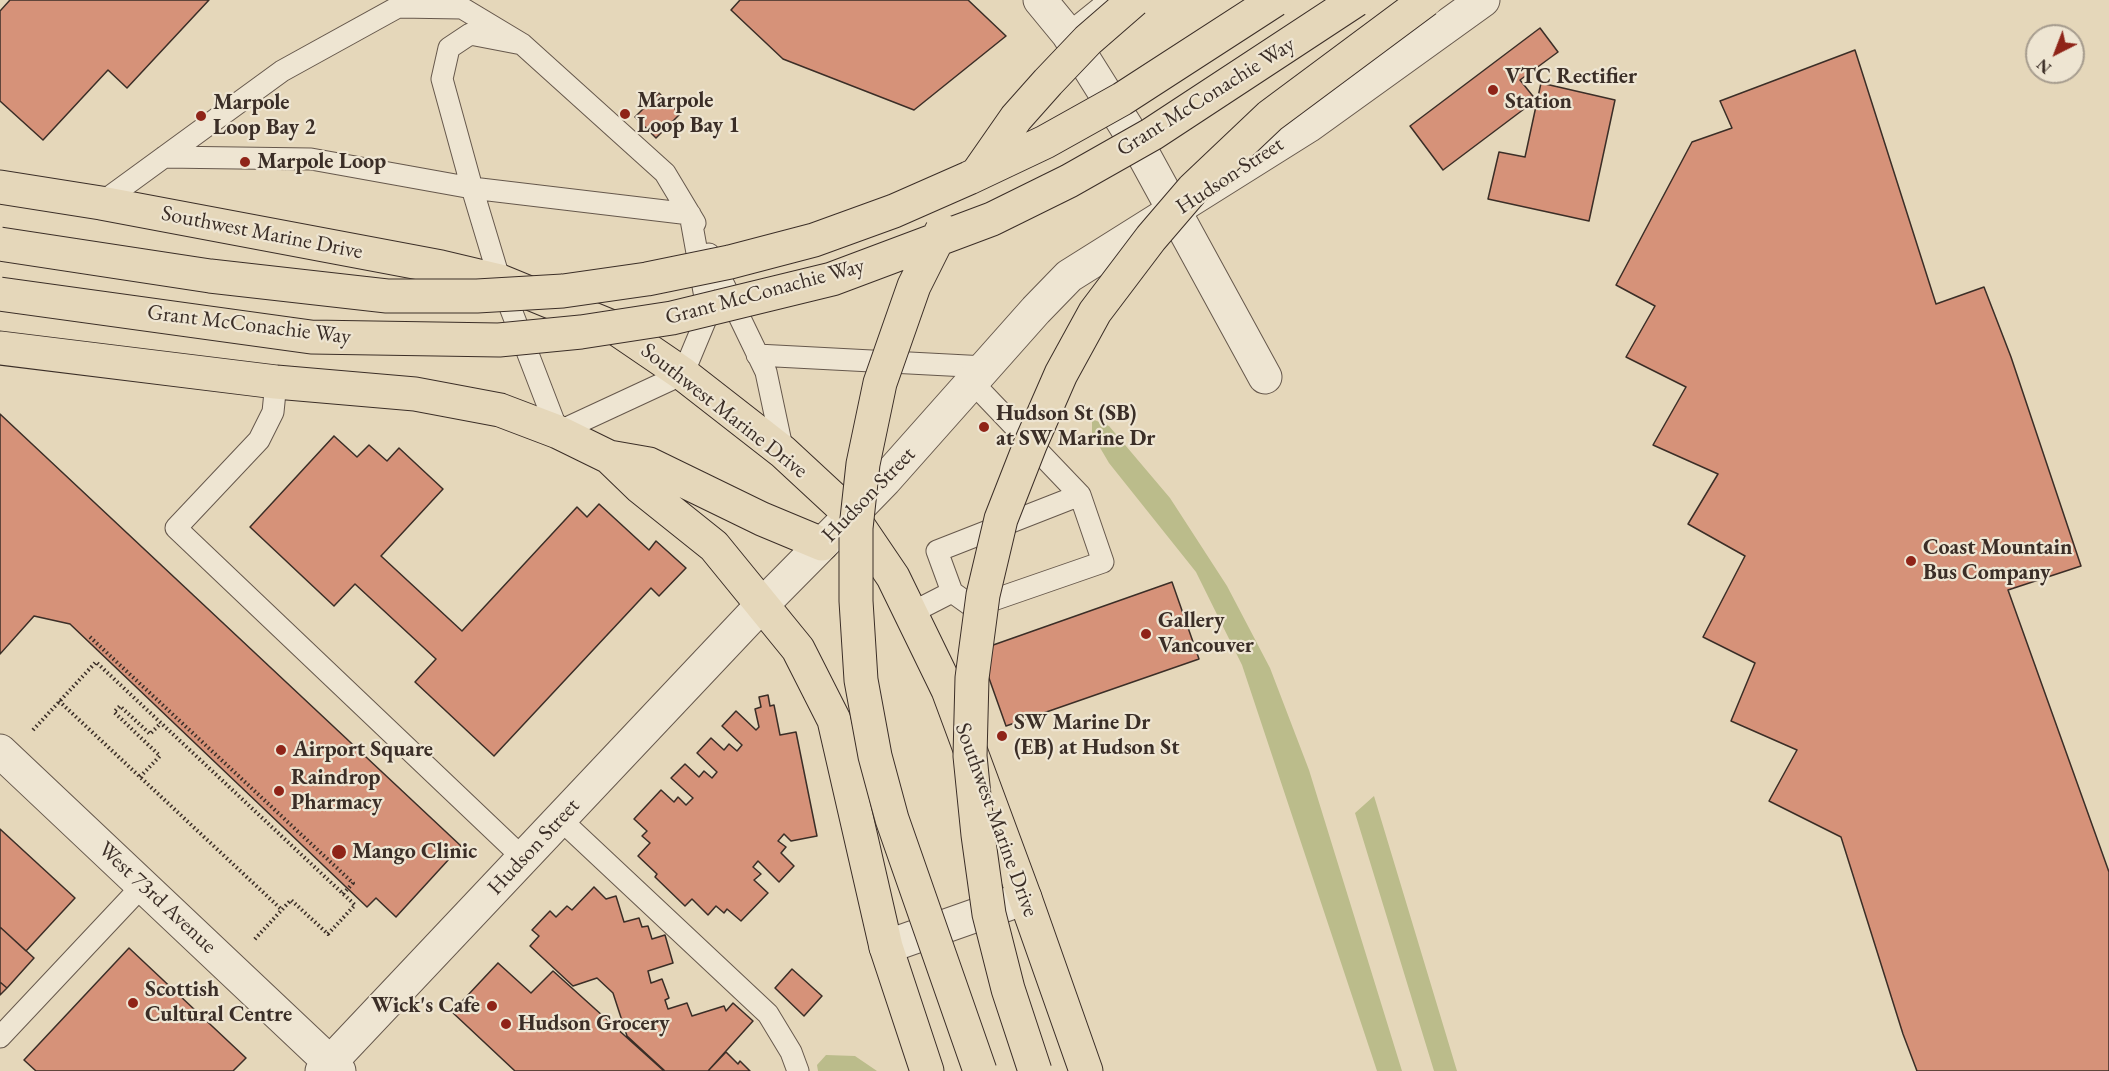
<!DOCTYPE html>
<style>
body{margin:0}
#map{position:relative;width:2109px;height:1071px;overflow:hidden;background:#e5d7ba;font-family:"EB Garamond",serif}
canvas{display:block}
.north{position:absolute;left:2025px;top:24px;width:60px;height:60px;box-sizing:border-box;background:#eee5d2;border:2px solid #a69c8e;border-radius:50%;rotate:222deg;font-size:16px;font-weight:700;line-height:24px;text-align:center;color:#3b2e27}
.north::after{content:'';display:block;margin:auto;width:21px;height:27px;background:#8f2418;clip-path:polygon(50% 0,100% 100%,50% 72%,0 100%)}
</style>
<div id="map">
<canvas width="2109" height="1071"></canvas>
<div class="north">N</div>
</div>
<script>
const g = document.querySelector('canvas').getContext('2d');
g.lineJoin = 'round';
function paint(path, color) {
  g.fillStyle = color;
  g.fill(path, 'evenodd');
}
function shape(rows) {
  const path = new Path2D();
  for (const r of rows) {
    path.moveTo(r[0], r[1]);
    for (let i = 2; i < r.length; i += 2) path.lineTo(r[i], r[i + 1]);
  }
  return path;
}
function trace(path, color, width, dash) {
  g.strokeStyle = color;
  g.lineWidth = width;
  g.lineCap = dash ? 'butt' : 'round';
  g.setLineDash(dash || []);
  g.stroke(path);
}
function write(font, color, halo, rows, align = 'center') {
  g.font = font + ' "EB Garamond",serif';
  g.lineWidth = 4.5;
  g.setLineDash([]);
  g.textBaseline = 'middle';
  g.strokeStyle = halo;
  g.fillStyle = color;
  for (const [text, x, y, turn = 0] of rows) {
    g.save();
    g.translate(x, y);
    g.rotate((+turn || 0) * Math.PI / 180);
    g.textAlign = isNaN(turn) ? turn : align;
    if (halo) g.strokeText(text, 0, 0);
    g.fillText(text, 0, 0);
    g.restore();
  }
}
paint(shape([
 [1092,419,1109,426,1170,498,1227,586,1270,668,1309,770,1402,1071,1377,1071,1242,665,1196,572,1109,463,1092,434],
 [1374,796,1457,1071,1434,1071,1355,813],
 [826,1055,855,1056,877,1071,818,1071,817,1065]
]), '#bbbc8b');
const building = shape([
 [10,0,209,0,127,88,108,70,43,140,0,101,0,11,10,0],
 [740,0,968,0,1006,36,914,110,783,59,731,10,740,0],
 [1540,28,1558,52,1520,80,1536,100,1443,170,1410,126,1540,28],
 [1855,50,1936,304,1984,287,2011,357,2081,566,2008,590,2109,872,2109,1071,1917,1071,1903,1034,1841,837,1769,801,1797,750,1731,721,1755,663,1703,637,1745,556,1688,524,1718,474,1653,445,1686,387,1626,357,1655,306,1616,285,1692,142,1732,128,1720,101,1855,50],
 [1541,83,1615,100,1589,221,1488,199,1499,152,1525,157,1541,83],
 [659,93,680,114,656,138,635,117,659,93],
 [0,414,461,846,396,917,376,898,367,907,70,624,34,616,0,654,0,414],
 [334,436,357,457,369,445,387,461,399,448,443,489,381,556,462,631,577,507,587,517,599,504,649,550,656,541,686,568,659,596,651,588,494,756,415,682,436,659,355,584,334,606,250,527,334,436],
 [1172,582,1199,659,1006,726,979,650,1172,582],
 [768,695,770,706,774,705,780,735,796,732,817,836,791,841,784,834,778,841,786,847,781,853,794,866,779,882,758,861,753,867,761,874,754,880,768,893,741,921,727,909,724,913,716,906,708,915,692,899,685,906,655,877,657,874,638,856,650,843,642,836,647,831,634,819,661,790,674,802,678,797,686,805,693,798,671,778,685,764,699,777,704,771,712,778,717,772,697,753,711,738,724,750,729,744,737,751,742,745,722,726,736,711,756,730,759,727,755,709,761,707,759,697,768,695],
 [0,829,75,898,26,951,0,927,0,829],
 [594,887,606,899,616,896,624,922,639,918,642,927,648,926,652,939,665,935,673,963,648,971,651,983,662,979,669,998,665,1000,668,1009,687,1003,692,1016,724,1006,726,1011,733,1003,753,1021,708,1071,665,1071,627,1036,613,993,597,978,573,986,530,946,539,936,532,930,550,911,556,917,567,906,572,910,594,887],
 [0,927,34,958,7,988,0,982,0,927],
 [129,948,246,1058,233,1071,36,1071,24,1060,129,948],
 [498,963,531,993,553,971,664,1071,515,1071,452,1012,498,963],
 [792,969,822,996,804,1016,775,988,792,969],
 [0,982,7,988,0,995,0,982],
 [726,1052,738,1064,740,1061,750,1071,708,1071,726,1052]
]);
paint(building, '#d69279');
trace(building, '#3b2e27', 1.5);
const service = shape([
 [1068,34,1110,0],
 [164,157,311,159,472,188,690,214,708,314,683,374,558,432,500,281,472,188,442,79,449,48,470,34,522,44],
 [101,203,282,71,398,7,462,8,522,44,665,173,695,223],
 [709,254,766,372,783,452],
 [757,355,986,367],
 [276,382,273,412,259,440,176,528,523,858],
 [972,382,1080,495],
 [911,613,952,592,973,607,1103,562,1080,495,937,551,952,592],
 [560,819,768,1014,791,1052,798,1071],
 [0,1037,143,885]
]);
const minor = shape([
 [1040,0,1068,34,1142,152,1265,377],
 [851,515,885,480,1036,310,1069,276,1308,126,1483,0],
 [0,751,339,1071],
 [886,947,1025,898]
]);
const tertiary = shape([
 [322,1071,761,606,851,515]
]);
const primary = shape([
 [0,187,101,203,441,267,500,281,617,329,683,374,783,452,851,515,893,577,948,690,1025,898,1086,1071],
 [0,348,276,382,415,394,500,410,558,432,609,457,639,486,714,546,798,649,834,720,886,947,927,1071],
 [609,457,649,464,762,519,822,544]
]);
trace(service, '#66584c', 23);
trace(minor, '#66584c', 35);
trace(tertiary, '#66584c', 35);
trace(primary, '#3b2e27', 35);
trace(shape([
 [90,637,353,883,343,894],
 [59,701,282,910],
 [33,730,96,662,355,905,328,934,291,900,254,940],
 [140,777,160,756,114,712,120,706,150,734,161,723]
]), '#3b2e27', 4, [1.5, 3]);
trace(service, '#eee5d2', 21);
trace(minor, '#eee5d2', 33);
trace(tertiary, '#eee5d2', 33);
trace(primary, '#e5d7ba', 33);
const primaryBridge = shape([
 [977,174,1016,118,1048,82,1088,40,1134,0],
 [942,230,914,286,880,383,863,464,856,528,856,601,861,680,875,756,892,819,980,1071],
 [0,244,210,276,387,296,477,296,563,291,647,279,730,262,814,240,894,211,969,178,1045,142,1122,99,1275,0],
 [0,294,311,337,499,340,581,332,672,318,832,279,992,219,1069,181,1152,134,1356,0],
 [1035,1071,1008,989,989,914,978,835,970,756,972,678,983,595,1001,519,1030,445,1061,374,1095,312,1151,238,1193,189,1270,116,1426,0]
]);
trace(primaryBridge, '#3b2e27', 35, []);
trace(primaryBridge, '#e5d7ba', 33);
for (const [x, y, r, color] of [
 [1493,90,6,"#8f2418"],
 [625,114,6,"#8f2418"],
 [201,116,6,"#8f2418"],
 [245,162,6,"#8f2418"],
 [984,427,6,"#8f2418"],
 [1911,561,6,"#8f2418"],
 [1146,634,6,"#8f2418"],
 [1002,736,6,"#8f2418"],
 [281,750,6,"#8f2418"],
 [279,791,6,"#8f2418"],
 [339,852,8,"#8f2418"],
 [133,1003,6,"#8f2418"],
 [492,1006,6,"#8f2418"],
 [506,1024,6,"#8f2418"]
]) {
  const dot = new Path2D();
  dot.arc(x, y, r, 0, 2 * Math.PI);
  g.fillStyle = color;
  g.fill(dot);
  trace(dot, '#eee5d2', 2);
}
write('bold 22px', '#3b2e27', '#eee5d2', [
 ["VTC Rectifier",1505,77],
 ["Station",1505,102],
 ["Marpole",637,101],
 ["Loop Bay 1",637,126],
 ["Marpole",213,103],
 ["Loop Bay 2",213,128],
 ["Marpole Loop",257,162],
 ["Hudson St (SB)",996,414],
 ["at SW Marine Dr",996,439],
 ["Coast Mountain",1923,548],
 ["Bus Company",1923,573],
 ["Gallery",1158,621],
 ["Vancouver",1158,646],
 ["SW Marine Dr",1014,723],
 ["(EB) at Hudson St",1014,748],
 ["Airport Square",293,750],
 ["Raindrop",291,778],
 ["Pharmacy",291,803],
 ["Mango Clinic",352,852],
 ["Scottish",145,990],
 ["Cultural Centre",145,1015],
 ["Wick's Cafe",480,1006,"right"],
 ["Hudson Grocery",518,1024]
], 'left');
write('22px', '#3b2e27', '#eee5d2', [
 ["Grant McConachie Way",1206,97,-32],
 ["Hudson Street",1230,176,-33],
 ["Southwest Marine Drive",262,233,11],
 ["Grant McConachie Way",765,292,-15],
 ["Grant McConachie Way",249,325,7],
 ["Southwest Marine Drive",724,411,38],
 ["Hudson Street",869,495,-46],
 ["Southwest Marine Drive",996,820,70],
 ["Hudson Street",534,847,-47],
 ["West 73rd Avenue",157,898,43]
]);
</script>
